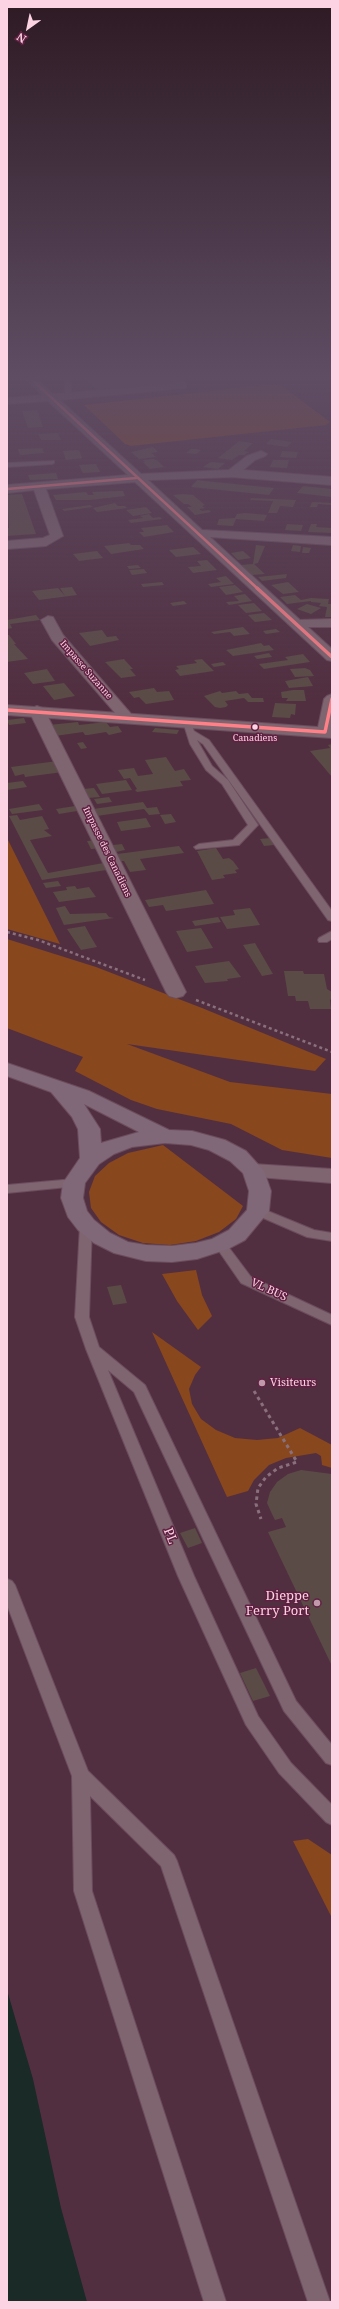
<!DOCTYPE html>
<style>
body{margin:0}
#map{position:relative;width:339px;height:2309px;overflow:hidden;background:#512f40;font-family:"Noto Serif",serif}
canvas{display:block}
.frame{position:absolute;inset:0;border:8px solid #fbd3e3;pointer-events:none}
.north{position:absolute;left:8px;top:8px;width:40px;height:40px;-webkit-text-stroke:3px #602041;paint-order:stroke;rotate:213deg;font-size:11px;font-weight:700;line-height:16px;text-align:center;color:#fbd3e3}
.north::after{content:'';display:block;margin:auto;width:14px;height:18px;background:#fbd3e3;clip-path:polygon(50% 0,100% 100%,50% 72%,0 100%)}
</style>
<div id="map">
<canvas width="339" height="2309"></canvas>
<div class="frame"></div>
<div class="north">N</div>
</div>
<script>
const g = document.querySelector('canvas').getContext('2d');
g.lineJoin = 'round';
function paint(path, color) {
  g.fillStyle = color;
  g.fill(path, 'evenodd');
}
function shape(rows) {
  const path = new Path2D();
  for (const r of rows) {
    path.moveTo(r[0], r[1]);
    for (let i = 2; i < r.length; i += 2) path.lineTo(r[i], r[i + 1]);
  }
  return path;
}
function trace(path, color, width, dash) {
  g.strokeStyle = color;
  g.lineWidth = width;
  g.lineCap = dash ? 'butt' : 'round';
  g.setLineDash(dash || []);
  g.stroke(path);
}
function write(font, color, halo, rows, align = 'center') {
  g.font = font + ' "Noto Serif",serif';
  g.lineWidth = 3;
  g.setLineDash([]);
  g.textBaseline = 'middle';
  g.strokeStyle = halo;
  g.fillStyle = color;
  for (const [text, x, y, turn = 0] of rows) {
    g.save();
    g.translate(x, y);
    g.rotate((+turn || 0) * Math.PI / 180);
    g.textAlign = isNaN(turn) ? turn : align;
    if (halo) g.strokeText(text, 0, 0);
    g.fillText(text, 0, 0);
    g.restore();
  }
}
paint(shape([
 [273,384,282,386,330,422,326,425,131,446,125,444,84,405],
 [7,838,60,944,7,929],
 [7,939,96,967,202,1008,326,1059,315,1071,127,1044,230,1082,332,1094,332,1158,282,1150,231,1124,157,1109,131,1100,75,1071,83,1057,7,1028],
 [163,1145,243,1206,236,1219,219,1232,196,1241,170,1245,143,1243,119,1235,101,1222,91,1208,89,1192,95,1176,109,1163,128,1153],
 [196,1270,202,1295,212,1316,198,1330,177,1301,162,1274],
 [152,1332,201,1367,195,1375,189,1389,192,1404,201,1419,216,1430,235,1438,257,1440,278,1438,300,1428,332,1445,332,1468,322,1465,321,1456,316,1453,286,1458,269,1465,254,1480,248,1491,227,1497],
 [308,1839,332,1855,332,1918,293,1841]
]), '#89471d');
paint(shape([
 [7,1990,33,2079,61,2208,87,2302,7,2302]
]), '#1a2a26');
paint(shape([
 [82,376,165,376,174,385,99,392],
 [37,410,43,427,28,428,22,411],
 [58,433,61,440,41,440,38,434],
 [271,439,292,442,287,447,266,444],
 [239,441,253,443,244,451,249,452,244,455,239,455,232,460,218,458],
 [153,447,158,452,151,453,156,457,139,459,131,452],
 [42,448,44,453,20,455,18,449],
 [191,449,196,449,201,450,196,454,186,453],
 [79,450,82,458,66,460,63,451],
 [282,451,298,452,296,458,280,457],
 [153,459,157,460,164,467,150,469,143,462,145,462,143,460],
 [273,460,289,460,287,468,270,467],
 [211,462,225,463,218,469,203,467],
 [96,464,100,472,83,473,79,465],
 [56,473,58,479,30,480,28,475],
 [197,480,205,481,274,488,269,495,191,487],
 [303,486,332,489,332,497,297,493],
 [119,491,123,491,125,496,90,500,56,500,53,495,86,492,88,495,94,495,92,492],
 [22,494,36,534,7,536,7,528,9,528,7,495],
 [183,494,193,495,205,505,202,506,205,508,199,509,202,511,209,510,211,512,195,515,187,507,192,507,188,504,184,504,173,495],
 [251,498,274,499,296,500,293,507,280,506,277,513,268,513,273,501,250,500],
 [312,502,332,503,332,505,318,504,317,507,310,507],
 [115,503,118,506,125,506,127,508,97,512,93,508],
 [90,505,93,507,64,511,62,509],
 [146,507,152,513,133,516,126,510],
 [245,513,267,515,264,521,236,519,233,526,217,525,219,519,235,518,237,514],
 [149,514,153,518,160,517,162,519,131,523,128,520,143,518,140,516],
 [287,524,303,525,301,531,285,530],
 [311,524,317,524,316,527,332,528,332,533,308,532],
 [167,525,174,532,144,537,139,532,144,532,141,528],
 [129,543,131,545,140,545,144,549,111,554,104,546],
 [256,545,265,546,258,563,254,564,265,574,252,575,240,565,253,564],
 [293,545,301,546,300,552,291,551],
 [193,547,201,554,176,557,169,550],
 [303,547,311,548,309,553,302,553],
 [97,551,103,558,79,561,73,554],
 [243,551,251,558,238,560,231,553],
 [207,560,217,570,193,573,188,567,201,566,197,561],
 [138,565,141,568,129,569,127,566],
 [144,569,147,573,132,575,129,570],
 [287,574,286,578,262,581,258,577],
 [226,576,234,584,211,587,208,584,221,582,216,578],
 [162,582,164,585,143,587,141,584],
 [288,582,299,592,283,594,271,585],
 [235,585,243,592,226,595,219,587],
 [72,587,77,595,39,600,32,591,58,588,65,596,60,588],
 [245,594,252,601,229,605,226,602,239,601,234,596],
 [295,595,301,600,311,598,329,599,328,604,332,604,332,617,325,617,327,607,319,606,321,603,311,602,311,601,287,604,280,597],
 [184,601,187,604,173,606,170,603],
 [254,603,262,611,246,613,238,605],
 [307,604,321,608,311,614,297,609],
 [264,613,272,620,255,622,248,615],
 [36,615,40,620,10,624,12,628,7,629,7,620],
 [243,627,250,634,234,636,230,632,214,634,211,632],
 [276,629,280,632,266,634,263,631],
 [102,630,107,637,116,636,119,640,90,646,79,633],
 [7,635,9,635,16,644,14,644,28,659,7,662],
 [261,643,264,646,269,645,274,650,233,656,226,650],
 [269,653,272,657,257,659,254,656],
 [303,654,310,662,264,669,259,664,288,660,285,657],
 [124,659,133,669,130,669,136,676,121,678,105,662],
 [202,659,214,671,180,676,175,670,179,669,176,666,197,663,194,660],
 [223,662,226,665,214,667,211,664],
 [305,668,310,670,314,676,295,677,290,669],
 [47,669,55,681,33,684,24,673],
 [308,677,313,686,289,688,285,681],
 [64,683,75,696,54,700,43,686],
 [154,688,157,692,169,691,174,700,146,704,139,697,134,698,129,692],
 [293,690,304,690,306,701,286,701,288,698,282,698,281,692],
 [220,691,222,693,236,691,239,694,248,693,252,698,263,698,264,702,248,702,244,698,225,701,228,705,226,707,220,708,215,707,204,696],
 [275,703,296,704,295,715,291,714,290,718,272,717],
 [24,718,26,723,9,725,7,720],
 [78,722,79,725,106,722,110,727,118,726,122,732,109,735,106,732,88,735,85,735,83,732,55,736,49,725],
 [155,728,179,730,177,734,152,732],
 [83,742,87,748,81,749,77,743],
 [332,744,332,777,310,751,330,748,328,745],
 [166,757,175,771,184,769,191,780,180,781,183,786,137,792,135,790,137,789,130,778,124,779,118,770,134,768,138,776,153,774,145,760],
 [58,761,63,772,25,777,24,774,15,776,11,767],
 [126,780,132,790,102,794,96,784],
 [23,781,27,787,7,790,7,783],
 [94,788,100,797,88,798,83,789],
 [109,797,112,802,97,804,94,799],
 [143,802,147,808,157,807,160,814,149,815,144,809,97,816,93,809],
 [39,804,43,810,12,814,9,809],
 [75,806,77,811,59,814,56,809],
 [171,814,176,822,165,824,160,815],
 [17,815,20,820,42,816,49,829,44,830,52,836,30,840,48,873,109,862,113,869,42,880,9,816],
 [146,818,151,827,121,831,117,822],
 [270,838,274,845,264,846,260,839],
 [98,840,102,848,91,849,87,841],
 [122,844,125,850,116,852,113,845],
 [179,846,184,853,140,859,146,870,130,872,124,861,121,861,117,854],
 [216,848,223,859,229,858,233,861,239,869,235,870,237,873,223,875,225,878,212,880,197,851],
 [58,881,61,886,46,888,43,883],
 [75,886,77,889,89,887,96,897,59,902,53,892,67,890,66,887],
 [206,890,214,904,166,911,163,905,149,907,145,900],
 [65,906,70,914,106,913,109,917,114,918,64,925,56,908],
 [250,908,260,925,227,929,220,917,235,915,233,910],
 [218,917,221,922,195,926,192,921],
 [85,926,91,937,97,947,81,950,67,929],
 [201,928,213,948,187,952,176,931],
 [255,943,273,974,262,976,243,945],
 [229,961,241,977,227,979,228,981,205,983,195,966],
 [284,971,303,971,304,974,324,974,327,989,332,992,332,999,330,1000,331,1009,310,1009,308,1001,296,1001,295,996,288,996],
 [121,1285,127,1303,113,1305,107,1287],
 [301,1470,332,1474,332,1666,268,1532,286,1527,282,1518,275,1520,272,1514,267,1503,270,1492,277,1482,288,1474],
 [195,1528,202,1543,188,1548,180,1533],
 [256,1668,270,1696,253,1701,240,1673]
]), '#5b4b46');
const lane = shape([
 [65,376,71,376,71,397,68,399,65,397,65,376],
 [54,461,54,463,52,464,7,467,7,463,54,461],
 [184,720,190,720,194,731,209,740,332,911,332,921,328,920,203,744,197,740,212,766,228,780,258,825,239,845,196,849,194,847,199,844,233,840,248,825,222,784,206,770,190,744,183,722,184,720],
 [332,931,332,939,327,942,319,942,318,940,319,938,332,931],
 [74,1179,78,1180,80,1183,78,1186,7,1193,7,1185,74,1179],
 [258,1207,314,1230,332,1233,332,1241,307,1237,254,1214,252,1211,254,1208,258,1207],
 [86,1221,92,1225,89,1317,99,1347,145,1385,296,1701,332,1745,332,1765,326,1763,284,1711,134,1392,108,1370,194,1576,258,1716,291,1763,332,1805,332,1825,326,1822,279,1773,246,1725,178,1576,86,1349,75,1317,80,1225,86,1221],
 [220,1240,224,1241,251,1277,332,1315,332,1325,241,1283,214,1244,220,1240],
 [7,1579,12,1581,15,1585,88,1771,174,1855,177,1861,330,2302,308,2302,161,1866,90,1796,92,1891,226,2302,204,2302,74,1891,72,1776,7,1605,7,1579]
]);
const street = shape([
 [23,376,34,376,53,394,173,384,166,376,178,376,186,384,186,388,60,400,141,474,229,470,247,456,261,451,267,454,265,456,255,460,243,470,332,477,332,485,232,477,148,480,202,530,332,537,332,545,210,537,300,620,332,619,332,627,308,627,332,649,332,661,327,660,135,482,46,489,63,536,46,546,7,549,7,541,43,538,50,535,34,490,7,493,7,485,128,475,48,401,7,404,7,398,42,395,23,376],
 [48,616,53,617,63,635,132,715,135,718,132,721,122,721,52,640,41,620,48,616],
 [332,694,332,733,325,737,319,735,317,732,324,699,327,696,332,694],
 [37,706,42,708,45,711,186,992,183,996,176,998,169,996,166,992,29,711,32,708,37,706]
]);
const secondary = shape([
 [7,705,332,728,332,738,7,715,7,705],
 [253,1164,332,1169,332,1183,245,1176,242,1171,245,1166,253,1164]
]);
const primary = shape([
 [7,1063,89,1091,169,1130,192,1131,225,1140,246,1151,264,1171,271,1191,269,1211,245,1240,228,1249,197,1259,172,1262,146,1261,114,1253,94,1243,78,1230,68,1217,61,1198,63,1183,80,1158,78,1129,72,1117,51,1092,7,1076,7,1063],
 [84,1104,139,1132,101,1143,100,1129,84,1104],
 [165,1143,191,1145,209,1150,230,1161,243,1173,249,1191,247,1210,229,1230,212,1239,196,1243,172,1246,146,1245,128,1242,110,1233,94,1220,87,1211,83,1198,85,1183,99,1164,114,1154,132,1147,165,1143]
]);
trace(lane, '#6b4c5c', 2);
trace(street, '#6b4c5c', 2);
trace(secondary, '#6b4c5c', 2);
trace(primary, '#6b4c5c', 2);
trace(shape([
 [7,932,38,940,145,980],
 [196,1000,332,1052]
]), '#89707c', 2.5, [3, 3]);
trace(shape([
 [254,1391,297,1462,278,1468,266,1477,258,1488,256,1504,261,1519]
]), '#89707c', 3, [3.5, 3.5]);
paint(lane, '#7e6570');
paint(street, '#7e6570');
paint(secondary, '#7e6570');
paint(primary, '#806878');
trace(shape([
 [28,376,258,589],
 [7,489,136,478]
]), '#ff8087', 2.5);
trace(shape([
 [257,588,332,657],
 [7,710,325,732,332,699]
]), '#ff8087', 3.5);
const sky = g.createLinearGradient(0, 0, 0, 700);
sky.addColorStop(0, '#2d1a23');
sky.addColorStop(0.54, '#5f4d64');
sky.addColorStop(1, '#5f4d6400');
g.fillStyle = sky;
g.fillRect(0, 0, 339, 700);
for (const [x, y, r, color] of [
 [255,727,3.5,"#fbd3e3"],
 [262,1383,4,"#c09aaa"],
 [317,1603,4,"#c09aaa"]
]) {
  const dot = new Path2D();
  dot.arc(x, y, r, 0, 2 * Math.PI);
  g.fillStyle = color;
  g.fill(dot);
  trace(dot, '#602041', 1.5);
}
write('9px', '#fbd3e3', '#602041', [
 ["Impasse Suzanne",86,670,49],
 ["Impasse des Canadiens",107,852,64]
]);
write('9px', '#fbd3e3', '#602041', [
 ["Canadiens",255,738]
]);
write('11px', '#fbd3e3', '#602041', [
 ["VL BUS",269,1290,25]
]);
write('11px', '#fbd3e3', '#602041', [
 ["Visiteurs",270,1383]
], 'left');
write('13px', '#fbd3e3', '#602041', [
 ["PL",170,1536,68]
]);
write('13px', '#fbd3e3', '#602041', [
 ["Dieppe",309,1596],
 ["Ferry Port",309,1611]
], 'right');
</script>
